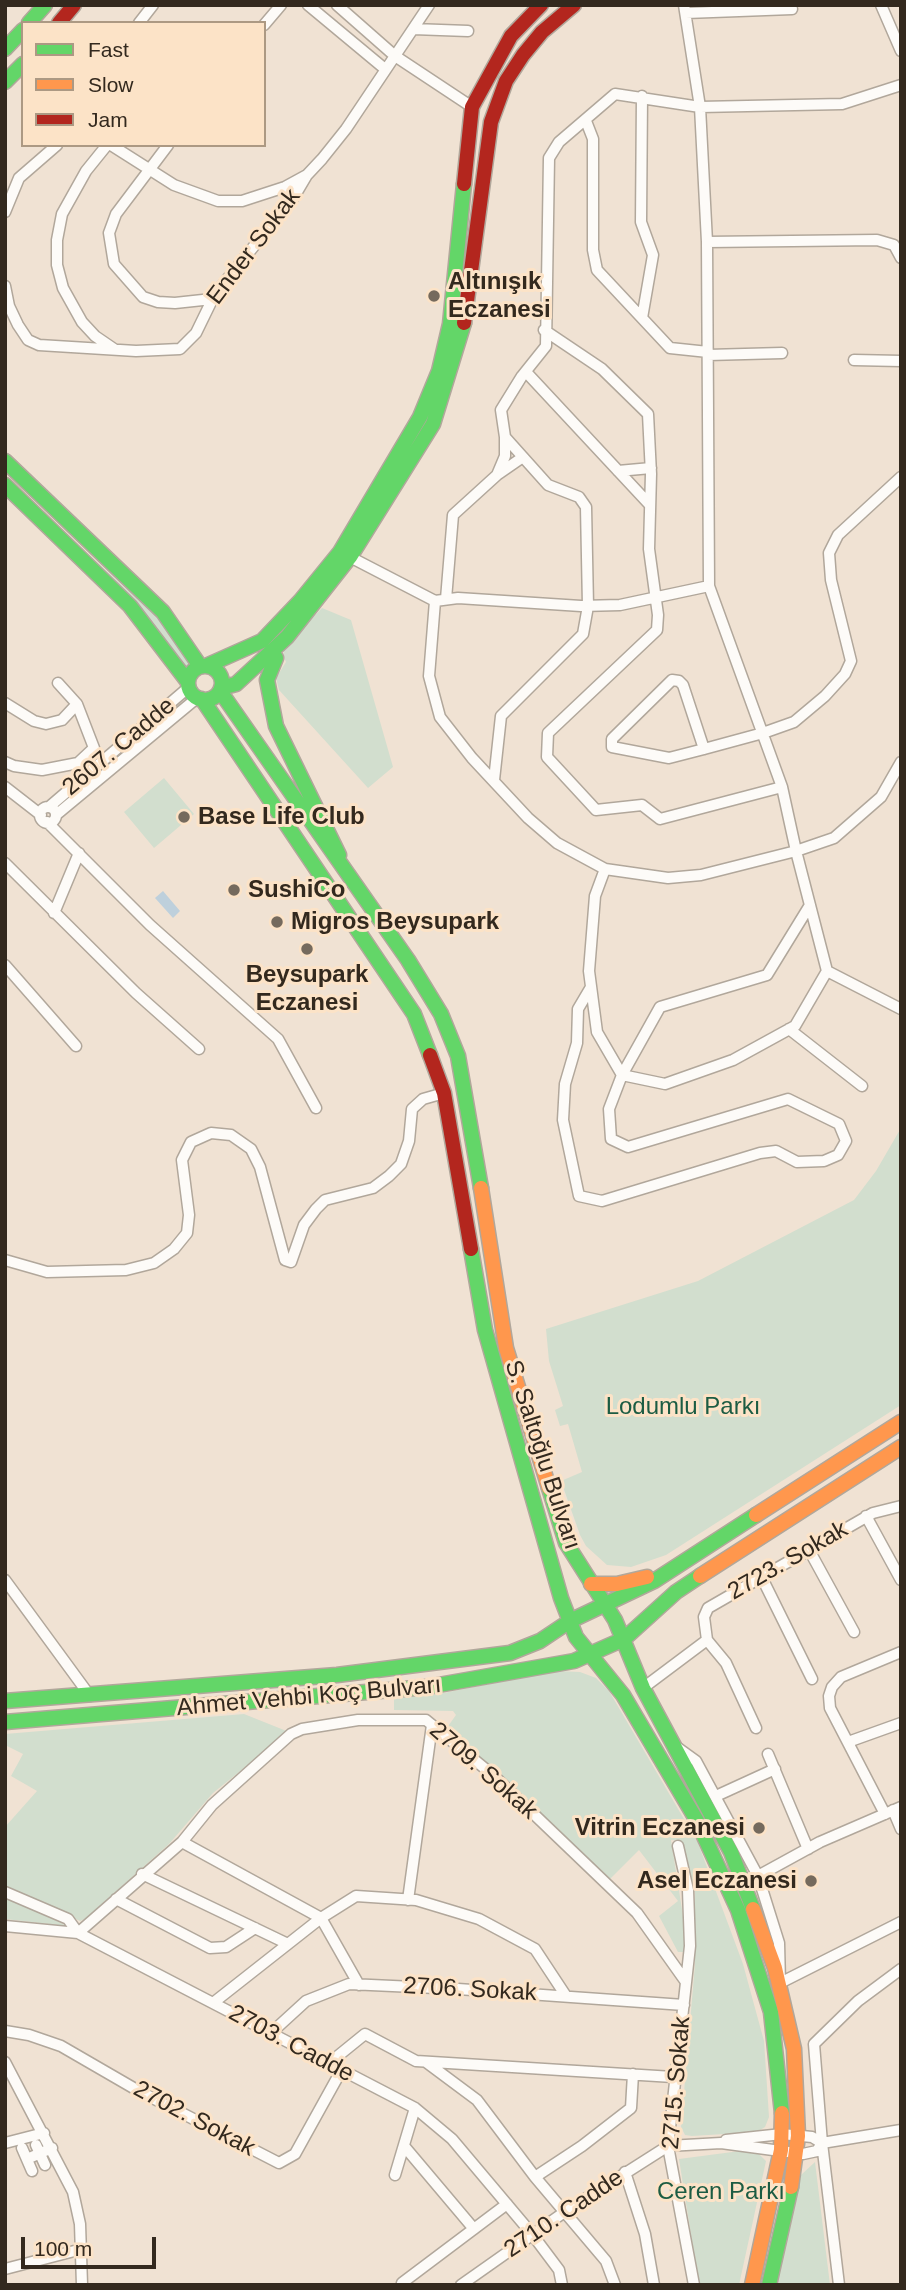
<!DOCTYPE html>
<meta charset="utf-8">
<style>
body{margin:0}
#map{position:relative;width:906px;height:2290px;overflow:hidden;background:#f0e2d3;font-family:Arial,sans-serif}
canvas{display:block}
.frame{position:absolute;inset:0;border:7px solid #33291e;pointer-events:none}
.legend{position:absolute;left:21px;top:21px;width:245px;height:126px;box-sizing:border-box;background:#fce3c7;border:2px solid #ac9983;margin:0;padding:9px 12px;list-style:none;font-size:21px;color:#33291e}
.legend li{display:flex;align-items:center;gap:14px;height:35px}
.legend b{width:35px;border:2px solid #ac9983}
.scale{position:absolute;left:21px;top:2237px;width:135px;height:32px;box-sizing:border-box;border:4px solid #33291e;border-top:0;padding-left:9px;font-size:21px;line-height:24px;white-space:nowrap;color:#33291e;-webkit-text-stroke:5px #fce3c7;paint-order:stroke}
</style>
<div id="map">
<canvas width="906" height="2290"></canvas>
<div class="frame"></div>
<ul class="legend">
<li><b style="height:9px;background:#63d668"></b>Fast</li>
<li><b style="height:9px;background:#ff974d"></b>Slow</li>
<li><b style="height:9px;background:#b3261e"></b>Jam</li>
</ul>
<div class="scale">100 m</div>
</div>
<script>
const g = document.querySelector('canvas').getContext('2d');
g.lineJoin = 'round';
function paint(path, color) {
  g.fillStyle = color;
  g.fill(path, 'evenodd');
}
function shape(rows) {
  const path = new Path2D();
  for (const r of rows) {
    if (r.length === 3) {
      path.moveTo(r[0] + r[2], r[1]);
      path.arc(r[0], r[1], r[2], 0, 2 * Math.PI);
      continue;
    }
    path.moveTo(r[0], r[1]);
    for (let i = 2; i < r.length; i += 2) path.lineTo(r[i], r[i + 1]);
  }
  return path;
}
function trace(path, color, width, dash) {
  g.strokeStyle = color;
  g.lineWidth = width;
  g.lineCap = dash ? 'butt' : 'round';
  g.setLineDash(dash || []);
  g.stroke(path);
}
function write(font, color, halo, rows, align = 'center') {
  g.font = font + ' Arial,sans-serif';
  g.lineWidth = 6;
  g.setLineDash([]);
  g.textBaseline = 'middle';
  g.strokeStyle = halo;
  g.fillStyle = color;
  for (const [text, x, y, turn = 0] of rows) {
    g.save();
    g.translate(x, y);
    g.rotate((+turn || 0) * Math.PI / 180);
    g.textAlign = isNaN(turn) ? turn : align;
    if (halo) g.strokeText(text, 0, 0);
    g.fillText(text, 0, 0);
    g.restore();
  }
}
paint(shape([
 [5,477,164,624,192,665,186,671,5,483],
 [322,608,351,620,393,767,368,788,279,690,276,678,286,662,283,655,285,646],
 [164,778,194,814,154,848,124,812],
 [901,1128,901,1405,666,1555,631,1567,607,1565,586,1546,580,1535,561,1481,582,1472,568,1424,560,1426,555,1410,563,1406,549,1361,546,1329,698,1281,854,1200,876,1171],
 [557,1671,580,1672,596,1678,609,1691,698,1843,743,1964,764,2041,769,2117,765,2127,757,2132,692,2136,685,2135,681,2127,695,1964,695,1893,681,1841,671,1840,687,1941,686,1952,678,1952,659,1916,678,1901,639,1850,609,1880,446,1729,456,1715,453,1711,394,1710,394,1694,438,1694],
 [244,1714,289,1732,213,1793,169,1844,85,1919,80,1921,5,1885,5,1827,37,1791,11,1776,23,1754,5,1745,5,1734],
 [5,1896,67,1926,5,1919],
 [740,2151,757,2152,766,2161,739,2285,699,2285,679,2159],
 [815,2162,830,2285,777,2285,801,2175]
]), '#d2dece');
paint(shape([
 [163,891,180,911,173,918,155,898]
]), '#bed0dc');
const street = shape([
 [308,5,385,69],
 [337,5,395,56,472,107],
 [881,5,901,51],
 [686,13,792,9],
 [139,23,153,5],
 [264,25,281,5],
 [413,29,468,31],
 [642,96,641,222,653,255,642,318],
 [586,121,593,139,593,250,597,270,670,348,708,352],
 [107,145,86,171,62,214,57,240,57,265,63,288,82,322,95,336,114,349],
 [111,145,174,185,218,201,242,201,285,187,307,175,322,159,346,129,429,5],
 [168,145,116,214,109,233,114,264,143,297,158,302,175,303,212,299],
 [5,212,19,178,57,145],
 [707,242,877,240,894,245,901,258],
 [5,286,9,306,18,325,28,340,39,345,136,351,180,349,196,333,215,294,294,197,307,175],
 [544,330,602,369,648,414,651,474,649,549,658,615,657,630,548,733,547,757,596,810,642,805,660,819,782,787],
 [708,355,782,353],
 [854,360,901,361],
 [526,372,650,505],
 [618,471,651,468],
 [497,475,523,457],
 [350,557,435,601,429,676,440,717,472,758,528,818,557,843,605,869,668,878,701,875,796,851,782,787,709,586,707,242,700,107,684,5],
 [446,599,453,515,497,475,505,456,505,437],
 [435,601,458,598,581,606,620,605,709,586],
 [5,703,34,721,46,724,62,720,77,704,58,683],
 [704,749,683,685,679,681,672,680,612,739,612,747,669,758,704,749,763,733,794,722,825,696,845,674,851,661,831,580,829,553,838,535,901,477],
 [5,762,14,766,42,770,78,763,94,748,77,704],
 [494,780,501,716,583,634,588,606,586,507,579,497,548,485,505,437,501,410,522,376,546,346,549,158,559,142,615,94,700,107,842,104,901,85],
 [5,787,41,815],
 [49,807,189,687],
 [48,815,8],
 [56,815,197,698],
 [47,822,150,925,278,1039,316,1108],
 [5,863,136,993,199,1049],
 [605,869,595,896,589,971,597,1032,622,1075,665,1084,733,1060,795,1026,827,971,796,851,834,838,881,797,901,762],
 [54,913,79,853],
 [5,965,76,1046],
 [827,971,901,1009],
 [591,987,578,1009,577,1043,565,1084,563,1120,579,1196,602,1201,760,1153,776,1151,797,1162,824,1161,838,1155,846,1141,839,1124,788,1099,628,1147,611,1139,609,1109,622,1075,660,1007,767,975,810,905],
 [789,1029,862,1086],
 [5,1260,47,1272,126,1270,154,1263,174,1249,187,1233,189,1215,182,1160,191,1142,211,1133,231,1135,251,1149,260,1167,285,1260,291,1262,304,1225,316,1209,325,1200,373,1188,389,1176,401,1164,409,1141,412,1109,423,1099,444,1093],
 [866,1516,901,1580],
 [808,1548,854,1632],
 [761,1576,812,1679],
 [5,1580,90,1696],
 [707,1640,704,1617,708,1608,873,1513,901,1506],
 [707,1640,726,1663,756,1728],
 [643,1688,707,1640],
 [848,1742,901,1723],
 [678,1748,696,1761,758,1876,779,1943,780,1983,901,1922],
 [768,1754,808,1849],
 [716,1796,775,1769],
 [893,1810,901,1829],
 [885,1814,830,1708,829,1696,832,1687,841,1677,901,1652],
 [182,1842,321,1918,359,1985],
 [678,1846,688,1890,690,1946,668,2146,694,2285],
 [142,1874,288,1944],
 [758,1876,820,1842,901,1807],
 [5,1892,68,1919,78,1933,182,1842,212,1805,291,1734,302,1729,358,1720,426,1720,494,1776,637,1913,686,1982],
 [116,1899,210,1948,226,1947,255,1928],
 [408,1900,432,1725],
 [5,1926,78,1933,415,2108,452,2139,532,2234,559,2270,562,2285],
 [213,2003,321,1918,356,1896,416,1900,479,1919,535,1949,566,1996],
 [5,2031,29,2035,61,2046,137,2090,279,2163,295,2154,341,2071],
 [271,2033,306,2001,349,1984,458,1989,684,2005],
 [5,2062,73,2192,80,2224,82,2285],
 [426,2062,477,2100,535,2177,582,2146,631,2108,633,2074],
 [328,2064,365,2034,416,2061,673,2077],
 [726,2140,782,2134,812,2137,822,2143],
 [5,2143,44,2133],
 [822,2143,901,2130],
 [36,2145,45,2165],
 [404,2146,474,2229],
 [22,2148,32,2171],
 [27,2159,52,2148],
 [625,2172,645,2234,654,2285],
 [395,2175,415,2108],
 [535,2177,606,2261,615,2285],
 [5,2269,82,2249],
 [402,2283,507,2204],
 [461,2285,566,2211,668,2146,721,2143,803,2154,817,2151,822,2143],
 [839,2285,822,2143,814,2044,858,2001,901,1969]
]);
const fast = shape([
 [29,23,45,5],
 [5,49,23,30],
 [5,82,23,64],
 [5,461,163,612,200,666],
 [5,485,130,606,188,682],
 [272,651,276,658,267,680,276,726,339,855],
 [206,666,262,641,301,600,340,552,420,417,439,371,450,324,464,184],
 [205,683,17],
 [221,688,236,684,287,637,350,557,433,424,464,323],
 [220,691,408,960,441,1014,458,1056,481,1188],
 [202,699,414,1014,430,1055],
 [471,1249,485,1330,561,1598,576,1637,623,1695,696,1819,738,1910,771,2012,782,2113],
 [549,1488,566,1543,615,1620,643,1688,731,1852,753,1909],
 [5,1701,337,1675,510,1653,540,1641,570,1621,654,1581,756,1515],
 [5,1722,427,1687,574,1661,624,1639,676,1592,700,1576],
 [769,2285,791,2187]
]);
const slow = shape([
 [481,1188,506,1348,549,1488],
 [756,1515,901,1422],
 [700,1576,901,1447],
 [591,1584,617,1584,647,1577],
 [753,1909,775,1968,794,2049,798,2136,791,2187],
 [752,2285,781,2150,782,2113]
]);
const jam = shape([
 [59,23,74,5],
 [464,184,472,107,511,36,541,5],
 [464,323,491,122,506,81,523,55,542,32,574,5],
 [430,1055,444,1093,471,1249]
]);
trace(street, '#b1a79b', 13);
trace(fast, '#b1a79b', 17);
trace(slow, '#b1a79b', 17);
trace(jam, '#b1a79b', 17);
trace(street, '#fdfbf8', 10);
trace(fast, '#63d668', 14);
trace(slow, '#ff974d', 14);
trace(jam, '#b3261e', 14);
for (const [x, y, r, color] of [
 [434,296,7,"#756a5d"],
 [184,817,7,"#756a5d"],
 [234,890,7,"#756a5d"],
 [277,922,7,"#756a5d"],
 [307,949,7,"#756a5d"],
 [759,1828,7,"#756a5d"],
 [811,1881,7,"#756a5d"]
]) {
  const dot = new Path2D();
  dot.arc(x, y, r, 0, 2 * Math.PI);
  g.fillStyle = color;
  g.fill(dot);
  trace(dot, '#fce3c7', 2.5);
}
write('24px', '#33291e', '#fce3c7', [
 ["Ender Sokak",254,247,-53],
 ["2607. Cadde",119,747,-40],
 ["S. Saltoğlu Bulvarı",542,1455,72],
 ["2723. Sokak",788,1561,-30],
 ["Ahmet Vehbi Koç Bulvarı",309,1697,-5],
 ["2709. Sokak",483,1771,41],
 ["2706. Sokak",470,1990,3],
 ["2703. Cadde",291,2044,28],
 ["2715. Sokak",677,2083,-85],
 ["2702. Sokak",194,2119,28],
 ["2710. Cadde",564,2214,-34]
]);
write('bold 24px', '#33291e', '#fce3c7', [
 ["Altınışık",448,282],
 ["Eczanesi",448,310],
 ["Base Life Club",198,817],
 ["SushiCo",248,890],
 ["Migros Beysupark",291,922],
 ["Beysupark",307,975,"center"],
 ["Eczanesi",307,1003,"center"],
 ["Vitrin Eczanesi",745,1828,"right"],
 ["Asel Eczanesi",797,1881,"right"]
], 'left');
write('24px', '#1c5c43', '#fce3c7', [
 ["Lodumlu Parkı",683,1407],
 ["Ceren Parkı",721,2192]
]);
</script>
